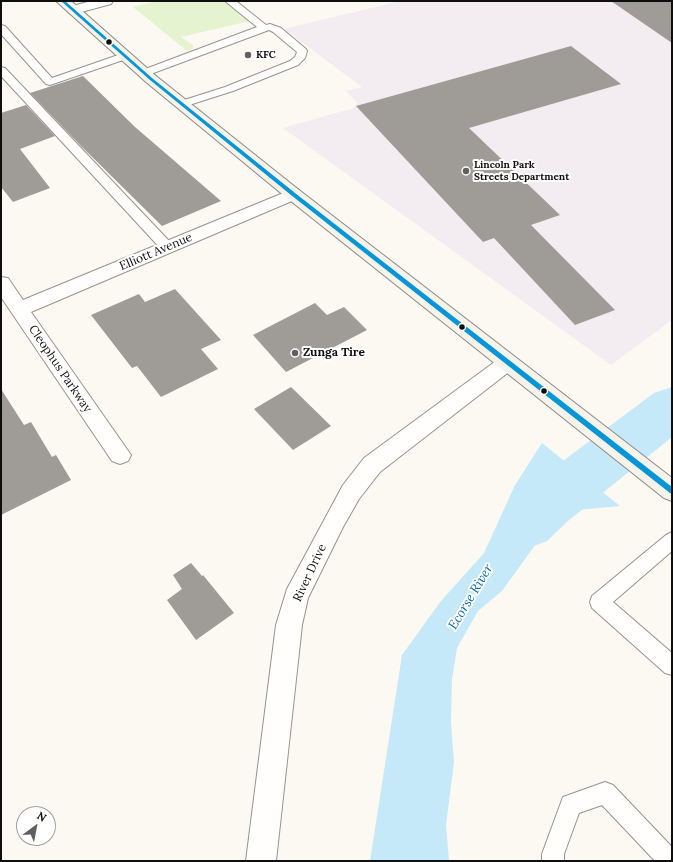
<!DOCTYPE html>
<style>
body{margin:0}
#map{position:relative;width:673px;height:862px;overflow:hidden;background:#fcf9f2;font-family:Lora,serif}
canvas{display:block}
.frame{position:absolute;inset:0;border:2px solid #0e0e0e;pointer-events:none}
.north{position:absolute;left:16px;top:806px;width:40px;height:40px;box-sizing:border-box;background:#fff;border:1px solid #9f9f9f;border-radius:50%;rotate:32deg;font-size:11px;font-weight:700;line-height:16px;text-align:center;color:#0e0e0e}
.north::after{content:'';display:block;margin:auto;width:14px;height:18px;background:#61605e;clip-path:polygon(50% 0,100% 100%,50% 72%,0 100%)}
</style>
<div id="map">
<canvas width="673" height="862"></canvas>
<div class="frame"></div>
<div class="north">N</div>
</div>
<script>
const g = document.querySelector('canvas').getContext('2d');
g.lineJoin = 'round';
function paint(path, color) {
  g.fillStyle = color;
  g.fill(path, 'evenodd');
}
function shape(rows) {
  const path = new Path2D();
  for (const r of rows) {
    path.moveTo(r[0], r[1]);
    for (let i = 2; i < r.length; i += 2) path.lineTo(r[i], r[i + 1]);
  }
  return path;
}
function trace(path, color, width, dash) {
  g.strokeStyle = color;
  g.lineWidth = width;
  g.lineCap = dash ? 'butt' : 'round';
  g.setLineDash(dash || []);
  g.stroke(path);
}
function write(font, color, halo, rows, align = 'center') {
  g.font = font + ' Lora,serif';
  g.lineWidth = 4;
  g.setLineDash([]);
  g.textBaseline = 'middle';
  g.strokeStyle = halo;
  g.fillStyle = color;
  for (const [text, x, y, turn = 0] of rows) {
    g.save();
    g.translate(x, y);
    g.rotate((+turn || 0) * Math.PI / 180);
    g.textAlign = isNaN(turn) ? turn : align;
    if (halo) g.strokeText(text, 0, 0);
    g.fillText(text, 0, 0);
    g.restore();
  }
}
paint(shape([
 [400,1,672,1,672,320,611,365,283,128,354,108,357,103,346,91,362,87,284,29]
]), '#f3ecf0');
paint(shape([
 [157,1,228,1,254,20,181,37,193,45,193,48,187,51,133,7]
]), '#e6f3d0');
paint(shape([
 [542,443,620,506,577,510,541,537,502,591,478,611,457,648,452,679,451,723,454,762,446,825,449,861,370,861,402,655,441,601,484,553,515,485]
]), '#c5e9f9');
paint(shape([
 [672,387,672,437,568,521,547,541,527,549,507,541,498,524,507,507,528,487,654,393,672,387]
]), '#c5e9f9');
paint(shape([
 [611,1,672,1,672,43],
 [571,46,621,84,469,128,560,215,531,225,615,310,575,325,494,238,483,242,356,106],
 [83,76,135,127,221,201,162,226,81,146,30,93],
 [26,105,55,136,20,149,50,188,13,202,1,187,1,113],
 [175,289,221,340,201,349,218,369,161,397,137,366,132,368,91,315,139,294,145,302],
 [315,303,327,315,344,307,367,330,286,372,253,335],
 [291,387,331,426,293,450,254,409],
 [1,389,24,425,31,422,52,457,56,455,71,480,1,515],
 [191,563,202,576,203,575,234,613,196,640,167,600,182,589,173,575]
]), '#9f9c98');
const service = shape([
 [225,1,236,1,266,25,270,24,281,28,306,49,307,51,305,58,298,65,233,91,186,106,178,106,176,104,178,102,225,87,290,61,295,57,297,52,273,32,269,30,148,75,140,75,139,73,140,71,257,27,225,1],
 [1,25,5,26,52,78,121,54,125,53,130,56,129,58,50,85,46,84,1,34,1,25],
 [1,67,5,68,172,244,174,247,172,250,167,251,162,250,1,76,1,67],
 [672,532,672,551,613,602,672,653,672,675,665,673,592,608,590,602,592,596,666,535,672,532],
 [605,782,613,785,672,847,672,861,655,861,602,805,579,813,564,854,564,861,542,861,542,854,563,797,605,782]
]);
const minor = shape([
 [91,1,113,1,111,4,74,14,69,13,67,10,69,7,91,1],
 [293,189,299,190,302,194,299,198,31,312,131,455,128,461,120,464,112,461,1,297,1,277,8,278,23,300,293,189]
]);
const tertiary = shape([
 [507,355,514,358,517,363,514,368,380,472,359,499,343,527,308,598,302,625,276,861,246,861,276,625,287,589,343,485,364,458,500,358,507,355]
]);
const secondary = shape([
 [56,1,71,1,156,76,299,190,672,478,672,501,664,498,287,198,146,82,56,1]
]);
trace(service, '#959491', 2);
trace(minor, '#959491', 2);
trace(tertiary, '#959491', 2);
trace(secondary, '#8c8a87', 2);
paint(service, '#fffefd');
paint(minor, '#fffefd');
paint(tertiary, '#fffefd');
paint(secondary, '#f5f3ea');
paint(shape([
 [61,1,65,1,152,78,295,193,672,487,672,494,670,493,291,195,150,80,61,1]
]), '#0696d7');
for (const [x, y, r, color] of [
 [109,42,3.5,"#0e0e0e"],
 [248,55,4,"#61605e"],
 [466,171,4,"#61605e"],
 [462,327,3.5,"#0e0e0e"],
 [295,353,4,"#61605e"],
 [544,391,3.5,"#0e0e0e"]
]) {
  const dot = new Path2D();
  dot.arc(x, y, r, 0, 2 * Math.PI);
  g.fillStyle = color;
  g.fill(dot);
  trace(dot, '#fff', 1.5);
}
write('bold 10px', '#0e0e0e', '#fff', [
 ["KFC",256,55],
 ["Lincoln Park",474,165],
 ["Streets Department",474,177]
], 'left');
write('12px', '#0e0e0e', '#fff', [
 ["Elliott Avenue",156,252,-23],
 ["Cleophus Parkway",60,369,56],
 ["River Drive",310,573,-65]
]);
write('bold 12px', '#0e0e0e', '#fff', [
 ["Zunga Tire",303,353]
], 'left');
write('italic 13px', '#0a6cad', '#fff', [
 ["Ecorse River",471,597,-59]
]);
</script>
